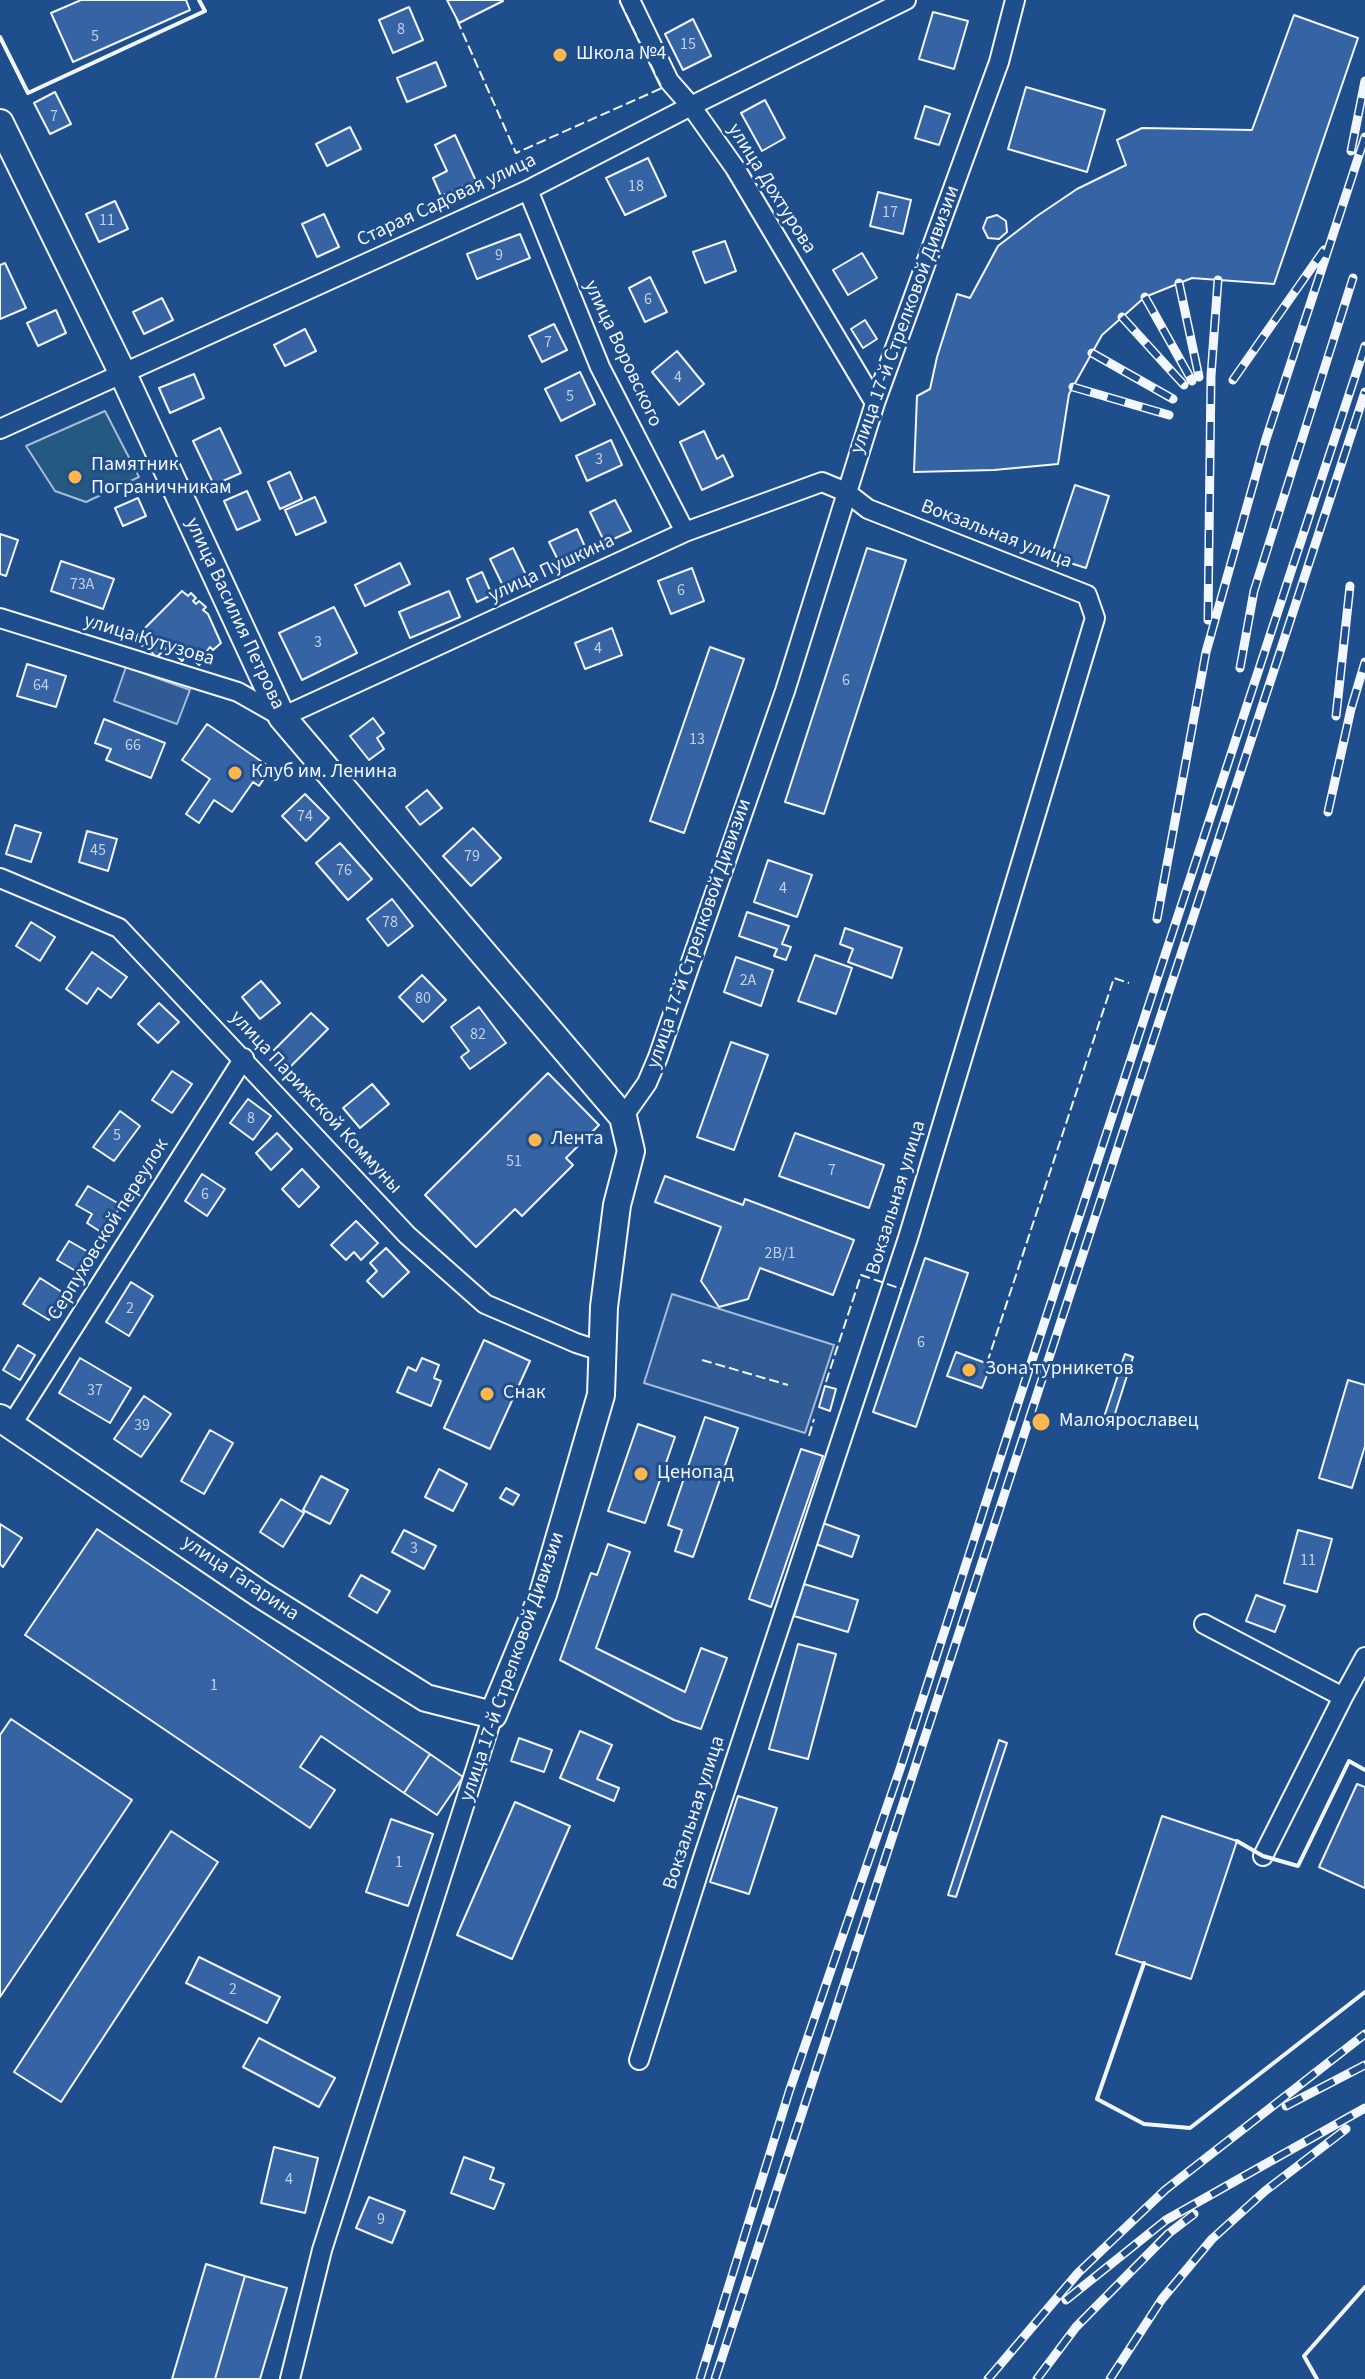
<!DOCTYPE html>
<meta charset="utf-8">
<style>
body{margin:0}
canvas{display:block;background:#1f4e8c}
</style>
<canvas width="1365" height="2379"></canvas>
<script>
const g = document.querySelector('canvas').getContext('2d');
g.lineJoin = 'round';
function paint(path, color) {
  g.fillStyle = color;
  g.fill(path, 'evenodd');
}
function shape(rows) {
  const path = new Path2D();
  for (const r of rows) {
    path.moveTo(r[0], r[1]);
    for (let i = 2; i < r.length; i += 2) path.lineTo(r[i], r[i + 1]);
  }
  return path;
}
function trace(path, color, width, dash) {
  g.strokeStyle = color;
  g.lineWidth = width;
  g.lineCap = dash ? 'butt' : 'round';
  g.setLineDash(dash || []);
  g.stroke(path);
}
function write(font, color, halo, rows, align = 'center') {
  g.font = font + ' "Source Sans 3",sans-serif';
  g.lineWidth = 6;
  g.setLineDash([]);
  g.textBaseline = 'middle';
  g.strokeStyle = halo;
  g.fillStyle = color;
  for (const [text, x, y, turn = 0] of rows) {
    g.save();
    g.translate(x, y);
    g.rotate((+turn || 0) * Math.PI / 180);
    g.textAlign = isNaN(turn) ? turn : align;
    if (halo) g.strokeText(text, 0, 0);
    g.fillText(text, 0, 0);
    g.restore();
  }
}
const green = shape([
 [105,411,139,477,86,502,55,491,26,446,105,411]
]);
paint(green, '#245a82');
trace(green, '#a8bbd7', 2);
const parking = shape([
 [126,667,190,690,177,724,114,701,126,667],
 [672,1294,834,1345,805,1433,644,1383,672,1294]
]);
paint(parking, '#305b95');
trace(parking, '#a8bbd7', 2);
const building = shape([
 [81,0,186,0,190,10,73,62,51,13,81,0],
 [447,0,502,0,503,1,459,23,447,0],
 [409,7,423,40,393,53,379,20,409,7],
 [933,12,968,21,954,69,919,59,933,12],
 [1294,15,1358,38,1274,284,1192,278,1145,297,1102,335,1069,394,1058,464,994,470,914,472,917,396,930,389,937,357,957,294,970,298,998,246,1037,216,1077,189,1126,165,1117,140,1142,128,1252,130,1294,15],
 [693,19,711,56,683,70,665,34,693,19],
 [436,62,446,86,407,102,397,78,436,62],
 [1026,87,1105,110,1087,172,1008,149,1026,87],
 [55,92,71,124,50,134,34,103,55,92],
 [765,100,785,138,762,151,741,113,765,100],
 [925,106,950,114,939,145,915,138,925,106],
 [350,127,361,149,327,166,316,144,350,127],
 [455,135,476,181,441,196,433,178,447,171,435,145,455,135],
 [648,158,666,196,625,215,606,178,648,158],
 [878,192,911,200,903,234,870,226,878,192],
 [115,201,128,229,99,242,86,214,115,201],
 [324,214,339,247,317,257,302,224,324,214],
 [997,215,1006,221,1007,232,999,239,988,238,983,228,987,218,997,215],
 [520,234,530,258,477,279,467,254,520,234],
 [725,241,736,271,705,283,693,252,725,241],
 [862,253,877,278,848,295,833,270,862,253],
 [5,263,26,308,0,319,0,265,5,263],
 [650,277,667,312,645,322,629,288,650,277],
 [162,298,173,320,144,334,133,312,162,298],
 [56,310,66,333,38,346,27,323,56,310],
 [865,320,877,339,863,348,851,329,865,320],
 [554,324,567,350,542,362,529,336,554,324],
 [305,329,316,351,285,366,274,345,305,329],
 [677,351,704,384,679,405,652,372,677,351],
 [580,372,595,404,561,421,545,389,580,372],
 [194,374,204,398,170,413,159,388,194,374],
 [220,428,241,473,214,485,193,441,220,428],
 [704,431,717,459,723,455,733,476,702,490,680,442,704,431],
 [611,440,622,465,587,481,576,456,611,440],
 [290,472,302,499,280,509,268,482,290,472],
 [1075,485,1109,496,1086,568,1051,557,1075,485],
 [247,491,260,520,237,530,224,501,247,491],
 [315,497,326,522,296,535,285,510,315,497],
 [138,498,146,516,123,526,115,508,138,498],
 [615,500,631,531,605,543,590,512,615,500],
 [577,529,586,549,559,562,549,542,577,529],
 [0,534,18,540,6,576,0,574,0,534],
 [513,548,527,577,504,588,490,559,513,548],
 [867,548,906,560,824,814,785,802,867,548],
 [61,561,114,579,103,609,51,591,61,561],
 [400,563,410,584,365,606,355,585,400,563],
 [692,568,704,601,671,614,658,581,692,568],
 [482,572,492,595,477,602,467,579,482,572],
 [182,591,188,596,191,593,196,598,193,601,196,604,199,601,206,607,203,610,208,614,221,643,213,650,210,647,206,652,208,656,199,665,188,654,182,661,167,647,156,658,145,643,142,646,136,641,137,636,182,591],
 [449,591,460,617,410,638,399,612,449,591],
 [334,607,357,653,302,680,279,633,334,607],
 [612,628,622,655,585,669,575,643,612,628],
 [710,647,744,659,684,833,650,821,710,647],
 [27,664,66,676,56,707,17,696,27,664],
 [373,718,384,733,377,738,384,749,369,760,350,736,373,718],
 [104,719,165,743,151,778,106,760,111,749,95,743,104,719],
 [207,724,271,768,259,786,253,782,232,812,214,800,199,823,186,814,210,779,182,760,207,724],
 [427,790,442,808,420,825,406,807,427,790],
 [305,794,329,818,306,841,282,816,305,794],
 [15,825,41,833,31,862,6,854,15,825],
 [473,828,501,858,471,886,443,856,473,828],
 [87,831,117,839,108,871,79,862,87,831],
 [340,843,372,879,348,900,316,863,340,843],
 [768,860,812,875,797,917,754,902,768,860],
 [392,899,413,926,388,946,367,919,392,899],
 [747,912,789,926,782,944,791,947,786,960,774,956,777,949,739,936,747,912],
 [31,922,55,937,40,961,16,946,31,922],
 [845,928,902,948,892,978,848,962,853,949,840,944,845,928],
 [92,952,127,977,111,998,98,988,87,1004,66,989,92,952],
 [815,955,852,968,836,1014,798,1001,815,955],
 [736,957,773,970,761,1006,724,992,736,957],
 [422,975,446,1000,423,1022,399,997,422,975],
 [261,981,280,1003,260,1019,242,997,261,981],
 [159,1003,179,1022,158,1043,138,1024,159,1003],
 [479,1007,506,1043,470,1069,461,1057,469,1051,451,1027,479,1007],
 [311,1013,328,1029,290,1067,274,1050,311,1013],
 [731,1042,768,1055,734,1150,697,1137,731,1042],
 [172,1071,192,1084,172,1113,152,1100,172,1071],
 [548,1073,599,1125,566,1158,573,1165,522,1216,515,1209,476,1247,425,1195,548,1073],
 [372,1084,389,1104,360,1128,343,1108,372,1084],
 [248,1099,271,1116,253,1140,230,1123,248,1099],
 [120,1111,140,1126,114,1161,93,1147,120,1111],
 [277,1133,292,1149,271,1170,256,1153,277,1133],
 [795,1133,884,1165,869,1208,779,1176,795,1133],
 [302,1169,319,1187,299,1207,282,1189,302,1169],
 [202,1174,225,1189,207,1216,185,1201,202,1174],
 [665,1176,743,1205,745,1199,854,1240,833,1295,760,1268,748,1299,719,1307,701,1281,721,1227,655,1202,665,1176],
 [88,1186,121,1205,104,1234,87,1223,92,1214,76,1205,88,1186],
 [356,1221,378,1243,361,1260,354,1252,346,1260,331,1245,356,1221],
 [69,1241,90,1253,79,1273,57,1260,69,1241],
 [386,1248,409,1272,383,1297,367,1281,377,1271,370,1263,386,1248],
 [925,1258,968,1273,916,1427,873,1412,925,1258],
 [40,1278,65,1294,49,1320,23,1304,40,1278],
 [131,1282,153,1296,129,1336,106,1322,131,1282],
 [484,1340,530,1361,490,1449,444,1428,484,1340],
 [18,1345,35,1355,20,1380,3,1370,18,1345],
 [956,1352,991,1365,982,1388,947,1376,956,1352],
 [1125,1354,1133,1357,1111,1426,1102,1423,1125,1354],
 [80,1358,131,1388,110,1423,59,1393,80,1358],
 [422,1358,439,1365,434,1378,441,1381,431,1406,397,1392,408,1367,416,1371,422,1358],
 [1348,1380,1365,1385,1365,1446,1352,1488,1319,1478,1348,1380],
 [825,1386,836,1389,830,1411,819,1407,825,1386],
 [144,1396,171,1414,141,1457,114,1439,144,1396],
 [705,1417,738,1428,693,1557,675,1551,682,1530,668,1525,705,1417],
 [638,1424,675,1437,645,1523,608,1511,638,1424],
 [210,1430,233,1443,204,1494,181,1481,210,1430],
 [801,1449,823,1456,771,1607,749,1599,801,1449],
 [439,1469,467,1484,453,1511,425,1497,439,1469],
 [321,1476,348,1490,330,1524,303,1510,321,1476],
 [506,1488,519,1495,513,1505,500,1498,506,1488],
 [281,1499,304,1513,283,1547,260,1532,281,1499],
 [820,1522,859,1536,852,1557,813,1543,820,1522],
 [0,1524,22,1538,3,1567,0,1564,0,1524],
 [97,1529,430,1754,404,1793,321,1736,300,1767,335,1790,310,1828,25,1635,97,1529],
 [404,1530,436,1546,424,1569,392,1552,404,1530],
 [1298,1530,1332,1539,1317,1592,1284,1583,1298,1530],
 [608,1544,630,1552,596,1648,685,1692,701,1648,727,1658,701,1729,674,1720,560,1660,591,1573,597,1575,608,1544],
 [361,1575,390,1591,377,1613,349,1596,361,1575],
 [804,1584,858,1600,848,1632,794,1616,804,1584],
 [1256,1595,1285,1606,1275,1632,1246,1621,1256,1595],
 [798,1644,836,1654,808,1759,769,1749,798,1644],
 [11,1719,132,1800,0,1997,0,1735,11,1719],
 [580,1731,612,1745,597,1779,619,1788,614,1801,560,1778,580,1731],
 [519,1738,552,1750,544,1772,511,1761,519,1738],
 [999,1740,1007,1743,956,1897,948,1895,999,1740],
 [430,1754,463,1777,437,1815,404,1793,430,1754],
 [1357,1784,1365,1787,1365,1888,1319,1867,1357,1784],
 [738,1796,777,1808,749,1894,710,1882,738,1796],
 [515,1802,570,1826,512,1959,457,1935,515,1802],
 [1162,1816,1237,1841,1191,1979,1116,1954,1162,1816],
 [391,1819,433,1834,408,1906,366,1892,391,1819],
 [171,1831,218,1862,61,2102,14,2072,171,1831],
 [199,1957,280,1997,267,2023,186,1983,199,1957],
 [259,2038,335,2078,319,2107,243,2067,259,2038],
 [274,2147,318,2158,305,2213,261,2203,274,2147],
 [464,2157,494,2168,490,2179,504,2184,494,2209,451,2193,464,2157],
 [369,2197,405,2211,392,2243,356,2228,369,2197],
 [206,2264,245,2276,215,2379,172,2379,206,2264],
 [245,2276,287,2288,260,2379,215,2379,245,2276]
]);
paint(building, '#3563a3');
trace(building, '#f2f6ff', 2);
const street = shape([
 [630,0,669,81,691,106,735,168,875,403],
 [528,190,600,367,685,532],
 [0,429,528,190,691,106,906,0],
 [0,618,238,692,282,717,685,532,822,482,846,492,868,509,1087,595,1095,618,908,1238,703,1858,639,2060],
 [0,878,119,928,407,1235,485,1304,576,1343,604,1352],
 [623,1117,647,1083,658,1057,785,691,875,403,999,62,1015,0],
 [12,1424,244,1058],
 [1204,1624,1343,1697,1365,1657],
 [1263,1856,1343,1697],
 [290,2379,322,2250,493,1715]
]);
const secondary = shape([
 [0,123,122,372,282,717,623,1117,631,1151,617,1205,604,1307,601,1395,543,1594,493,1715,426,1698,260,1594,0,1418]
]);
trace(street, '#f2f6ff', 22);
trace(secondary, '#f2f6ff', 30);
trace(street, '#1f4e8c', 18);
trace(secondary, '#1f4e8c', 26);
const rail = shape([
 [1351,151,1365,81],
 [1179,283,1199,377],
 [1145,297,1192,381],
 [1122,317,1184,385],
 [1092,353,1173,399],
 [1233,380,1324,250],
 [1073,387,1169,415],
 [1208,620,1211,376,1218,280],
 [1240,668,1254,591,1353,278],
 [1336,716,1350,586],
 [1328,812,1351,709,1365,662],
 [1157,919,1206,652,1266,439,1365,137],
 [1286,2106,1365,2065],
 [1066,2300,1166,2220,1365,2108],
 [700,2379,789,2092,901,1766,1017,1406,1365,346],
 [715,2379,1365,392],
 [988,2379,1078,2273,1165,2190,1365,2034],
 [1037,2379,1076,2327,1168,2234,1194,2214],
 [1110,2379,1162,2299,1212,2239,1265,2191,1346,2129]
]);
trace(rail, '#f2f6ff', 9);
trace(rail, '#1f4e8c', 6, [18]);
trace(shape([
 [457,20,516,153,662,88,619,0],
 [702,1360,788,1385],
 [987,1363,1114,978,1129,983],
 [826,1382,861,1275,902,1289],
 [809,1436,814,1419]
]), '#f2f6ff', 2, [10, 4]);
trace(shape([
 [0,37,28,93,205,11,199,0],
 [1237,1841,1263,1856,1298,1866,1349,1761,1365,1770],
 [1144,1963,1097,2099,1144,2124,1190,2128,1365,1992],
 [1317,2379,1304,2356,1365,2287]
]), '#f2f6ff', 4);
for (const [x, y, r, color] of [
 [560,55,8,"#ffb74d"],
 [75,477,8,"#ffb74d"],
 [235,773,8,"#ffb74d"],
 [535,1140,8,"#ffb74d"],
 [969,1370,8,"#ffb74d"],
 [487,1394,8,"#ffb74d"],
 [1041,1422,10,"#ffb74d"],
 [641,1474,8,"#ffb74d"]
]) {
  const dot = new Path2D();
  dot.arc(x, y, r, 0, 2 * Math.PI);
  g.fillStyle = color;
  g.fill(dot);
  trace(dot, '#1f4e8c', 3);
}
write('16px', '#c3d1e8', null, [
 ["8",401,30],
 ["5",95,37],
 ["15",688,45],
 ["7",54,117],
 ["18",636,187],
 ["17",890,213],
 ["11",107,221],
 ["9",499,256],
 ["6",648,300],
 ["7",548,343],
 ["4",678,378],
 ["5",570,397],
 ["3",599,460],
 ["73А",82,585],
 ["6",681,591],
 ["3",318,643],
 ["4",598,649],
 ["6",846,681],
 ["64",41,686],
 ["13",697,740],
 ["66",133,746],
 ["74",305,817],
 ["45",98,851],
 ["79",472,857],
 ["76",344,871],
 ["4",783,889],
 ["78",390,923],
 ["2А",748,981],
 ["80",423,999],
 ["82",478,1035],
 ["8",251,1119],
 ["5",117,1136],
 ["51",514,1162],
 ["7",832,1171],
 ["6",205,1195],
 ["2В/1",780,1254],
 ["2",130,1309],
 ["6",921,1343],
 ["37",95,1391],
 ["39",142,1426],
 ["3",414,1549],
 ["11",1308,1561],
 ["1",214,1686],
 ["1",399,1863],
 ["2",233,1990],
 ["4",289,2180],
 ["9",381,2220]
]);
write('20px', '#f2f6ff', '#1f4e8c', [
 ["Школа №4",576,55],
 ["Памятник",91,466],
 ["Пограничникам",91,489],
 ["Клуб им. Ленина",251,773],
 ["Лента",551,1140],
 ["Зона турникетов",985,1370],
 ["Снак",503,1394],
 ["Малоярославец",1059,1422],
 ["Ценопад",657,1474]
], 'left');
write('20px', '#f2f6ff', '#1f4e8c', [
 ["улица Дохтурова",771,189,58],
 ["Старая Садовая улица",447,201,-25],
 ["улица 17-й Стрелковой Дивизии",906,320,-70],
 ["улица Воровского",622,354,65],
 ["Вокзальная улица",996,535,21],
 ["улица Пушкина",552,569,-25],
 ["улица Василия Петрова",234,614,65],
 ["улица Кутузова",149,641,17],
 ["улица 17-й Стрелковой Дивизии",700,934,-71],
 ["улица Парижской Коммуны",315,1103,47],
 ["Вокзальная улица",897,1198,-73],
 ["Серпуховской переулок",109,1230,-58],
 ["улица Гагарина",240,1579,34],
 ["улица 17-й Стрелковой Дивизии",513,1667,-71],
 ["Вокзальная улица",695,1813,-72]
]);
</script>
